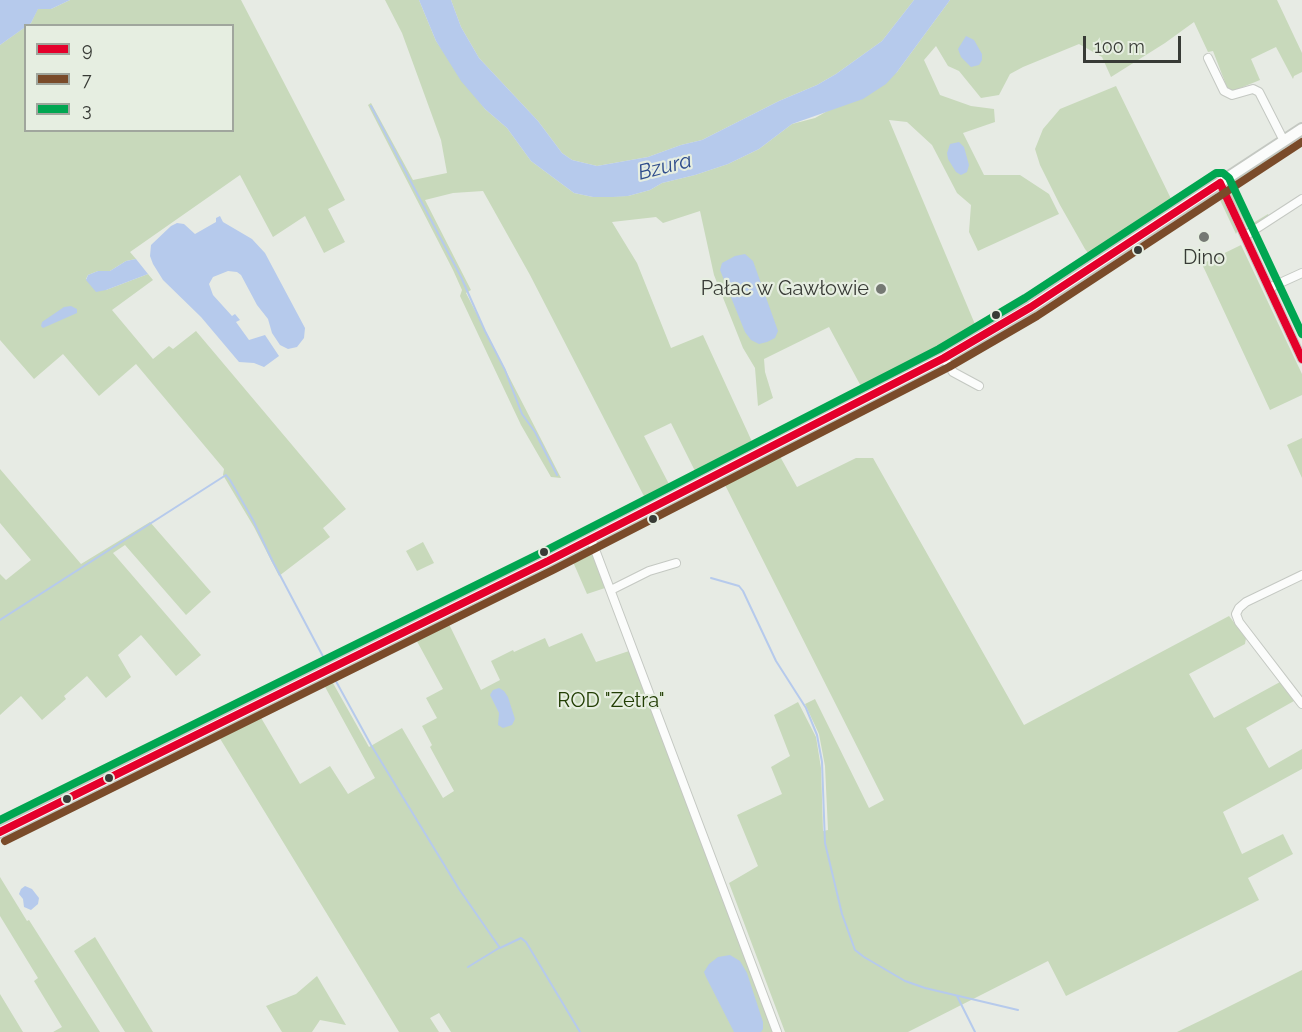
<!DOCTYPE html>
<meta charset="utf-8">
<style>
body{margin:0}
#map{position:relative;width:1302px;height:1032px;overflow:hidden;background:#e7ebe4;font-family:Raleway,sans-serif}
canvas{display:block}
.legend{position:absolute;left:24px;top:24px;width:210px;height:108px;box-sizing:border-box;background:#e6eee1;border:2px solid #a0a69d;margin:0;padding:8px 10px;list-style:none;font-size:18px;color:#383b36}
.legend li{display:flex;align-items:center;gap:12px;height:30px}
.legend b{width:30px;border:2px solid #a0a69d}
.scale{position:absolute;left:1083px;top:36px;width:98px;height:27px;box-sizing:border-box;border:3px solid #383b36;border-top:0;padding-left:8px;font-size:18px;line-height:21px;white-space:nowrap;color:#383b36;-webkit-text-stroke:4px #e6eee1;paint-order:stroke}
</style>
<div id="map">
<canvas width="1302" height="1032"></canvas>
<ul class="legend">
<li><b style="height:8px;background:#e4002b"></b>9</li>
<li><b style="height:8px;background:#7a4b2a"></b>7</li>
<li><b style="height:8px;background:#00a651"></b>3</li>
</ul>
<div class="scale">100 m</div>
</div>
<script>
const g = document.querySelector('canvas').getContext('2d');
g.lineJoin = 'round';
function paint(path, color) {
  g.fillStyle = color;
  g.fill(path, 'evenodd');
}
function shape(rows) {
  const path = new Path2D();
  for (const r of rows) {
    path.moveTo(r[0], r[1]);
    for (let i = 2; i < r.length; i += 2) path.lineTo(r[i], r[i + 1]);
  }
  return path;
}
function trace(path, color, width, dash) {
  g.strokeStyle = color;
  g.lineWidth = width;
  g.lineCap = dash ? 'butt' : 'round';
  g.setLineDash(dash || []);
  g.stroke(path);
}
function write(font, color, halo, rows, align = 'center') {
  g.font = font + ' Raleway,sans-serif';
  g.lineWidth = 4.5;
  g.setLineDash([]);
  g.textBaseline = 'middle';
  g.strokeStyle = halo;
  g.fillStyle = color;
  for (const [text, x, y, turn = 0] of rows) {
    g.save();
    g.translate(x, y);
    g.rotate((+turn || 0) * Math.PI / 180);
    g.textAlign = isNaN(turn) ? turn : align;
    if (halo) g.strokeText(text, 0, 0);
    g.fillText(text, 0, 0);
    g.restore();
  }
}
paint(shape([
 [70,0,241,0,345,200,328,209,345,242,324,253,305,216,273,237,240,175,130,252,136,259,126,261,110,271,98,271,88,275,86,279,106,290,148,274,153,280,112,310,153,359,169,346,173,349,196,331,346,509,323,528,330,537,279,576,254,527,223,475,224,469,136,364,99,396,63,354,34,379,0,340,0,45,25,27,26,130,232,130,232,26,28,25,31,23,38,8,51,9],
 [385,0,419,0,436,41,485,109,507,128,531,161,574,193,593,197,628,196,650,190,662,183,695,175,728,164,759,149,792,124,815,118,897,72,950,0,1277,0,1302,53,1302,72,1294,76,1293,79,1276,47,1251,59,1260,80,1233,91,1228,90,1213,51,1208,52,1194,22,1165,43,1111,77,1102,57,1079,44,1023,67,1010,74,999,95,981,98,959,71,948,66,936,46,924,60,940,95,971,106,994,109,995,122,963,133,984,175,1020,175,1049,194,1059,214,978,251,969,232,971,205,957,193,932,145,907,122,889,120,977,329,863,390,829,327,764,359,765,372,773,398,758,406,755,368,743,348,714,275,700,211,663,223,656,217,612,222,637,263,671,348,703,335,754,446,697,475,671,423,644,436,671,488,647,502,530,275,483,191,453,193,425,200,471,290,466,293,561,478,551,477,521,425,460,296,462,290,453,270,368,105,371,103,413,180,447,173,441,140,402,33],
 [451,0,914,0,882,41,836,74,817,85,779,101,702,140,681,145,648,157,597,166,572,160,562,153,538,121,479,58,461,27],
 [1116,86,1175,207,1093,259,1085,249,1060,205,1040,165,1035,149,1043,129,1060,109],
 [1283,146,1287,154,1237,188,1235,194,1247,221,1253,223,1268,214,1269,216,1252,227,1247,227,1231,197,1227,184],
 [1215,193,1225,201,1238,230,1236,234,1220,200,1213,199,1188,215,1185,212],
 [1241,245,1302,374,1302,395,1270,410,1202,264],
 [1302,438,1302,478,1287,445],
 [777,451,797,487,856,458,873,458,1024,725,1229,616,1246,638,1245,644,1189,674,1214,718,1280,682,1294,701,1246,728,1269,768,1302,749,1302,769,1223,812,1242,854,1283,834,1293,854,1248,878,1259,900,1066,996,1048,961,908,1032,785,1032,729,883,758,866,737,815,782,794,771,767,790,756,774,715,798,702,816,737,821,768,823,831,828,830,825,766,819,734,805,704,815,699,869,808,884,800,722,479],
 [0,469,81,564,150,522,211,592,186,615,125,545,113,553,201,655,176,676,141,635,118,655,131,677,106,698,87,676,64,696,66,699,42,720,21,696,0,715,0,574,6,580,31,560,0,523],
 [423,542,434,563,417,571,406,551],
 [588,546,592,550,605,588,587,594,570,555],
 [446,618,481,690,500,680,491,661,513,650,514,652,545,638,549,647,582,633,596,662,629,651,774,1032,451,1032,439,1013,430,1018,439,1032,399,1032,216,732,261,710,260,716,300,784,330,766,348,794,375,778,324,685,317,682,329,676,369,747,402,728,443,798,454,791,430,747,432,745,422,726,437,718,426,698,443,689,413,634],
 [0,877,27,921,29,920,100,1032,53,1032,62,1027,34,981,38,978,0,916],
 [95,937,153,1032,125,1032,74,951],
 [1302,970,1302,1032,1177,1032,1208,1017],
 [317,976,346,1025,320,1020,312,1032,282,1032,266,1006,296,994],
 [0,994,23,1032,0,1032]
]), '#c8d9bb');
paint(shape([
 [0,0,70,0,51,9,38,9,31,23,0,45],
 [419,0,451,0,461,27,479,58,538,121,562,153,572,160,597,166,648,157,681,145,702,140,779,101,817,85,836,74,882,41,914,0,950,0,897,72,886,84,863,99,792,124,759,149,728,164,695,175,662,183,650,190,628,196,613,197,593,197,574,193,531,161,507,128,485,109,461,81,436,41],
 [966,36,974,40,982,54,982,60,979,65,971,67,961,57,958,49],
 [959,142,964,147,969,165,967,172,961,175,956,172,948,159,947,153,950,144],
 [220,216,223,222,252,239,265,253,305,328,304,338,297,347,288,349,280,345,272,333,268,319,257,305,241,275,237,272,228,271,213,277,209,284,213,295,232,316,235,314,240,320,236,322,249,340,265,335,279,356,264,367,254,363,239,362,201,317,163,280,153,264,150,256,151,245,171,226,177,223,184,224,195,234,216,222,216,218],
 [745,254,753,261,778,331,775,338,767,342,759,344,751,340,745,332,720,270,722,263,735,256],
 [136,259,148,274,106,290,96,292,86,280,88,275,98,271,110,271,126,261],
 [71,306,77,309,77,313,43,328,41,326,42,322,64,307],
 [499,688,504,691,508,697,515,719,512,725,503,728,498,725,499,713,490,695,493,690],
 [25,886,32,889,39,898,38,904,31,910,24,907,23,899,19,894,21,889],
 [730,955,740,961,747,973,763,1022,763,1029,761,1032,734,1032,706,977,704,972,709,964,718,957]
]), '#b6caec');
trace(shape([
 [371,106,461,277,485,331,505,370,522,414,535,432,557,475],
 [711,578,739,586,743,591,776,661,806,708,817,735,822,762,825,843,842,914,855,950,864,957,905,981,925,988,1018,1010],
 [0,620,226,475,230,480,253,520,272,560,327,664],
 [332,674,371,745,459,889,500,948,521,938,526,942,580,1032],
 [468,967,499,948],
 [957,996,975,1032]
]), '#b6caec', 2);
const street = shape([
 [1208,58,1224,91,1232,95,1253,89,1259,92,1284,141],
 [1220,183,1302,359],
 [1245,236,1302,199],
 [1269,288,1302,273],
 [944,358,953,372,979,386],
 [591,539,777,1032],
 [1302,575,1246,602,1239,608,1236,614,1239,622,1302,704],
 [611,590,649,571,676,563]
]);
const secondary = shape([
 [0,832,548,561,944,358,1031,307,1302,129]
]);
trace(street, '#c4c8c2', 10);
trace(secondary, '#c4c8c2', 14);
trace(street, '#fbfcfb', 8);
trace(secondary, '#fbfcfb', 10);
trace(shape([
 [1220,183,1302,359],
 [0,832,548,561,944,358,1031,307,1220,183]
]), '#e4002b', 8);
trace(shape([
 [5,841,553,570,949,367,1037,316,1302,142]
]), '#7a4b2a', 8);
trace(shape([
 [0,820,543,552,939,349,1025,298,1216,173,1223,173,1229,178,1302,334]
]), '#00a651', 8);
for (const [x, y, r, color] of [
 [1204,237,6,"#757973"],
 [1138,250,5,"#383b36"],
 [881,289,6,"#757973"],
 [996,315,5,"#383b36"],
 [653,519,5,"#383b36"],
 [544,552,5,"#383b36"],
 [109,778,5,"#383b36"],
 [67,799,5,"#383b36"]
]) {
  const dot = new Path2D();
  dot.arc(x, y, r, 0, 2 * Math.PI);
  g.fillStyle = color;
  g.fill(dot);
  trace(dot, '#e6eee1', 2);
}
write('20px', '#383b36', '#e6eee1', [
 ["Dino",1204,258],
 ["Pałac w Gawłowie",869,289,"right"]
]);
write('20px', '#223e04', '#e6eee1', [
 ["ROD \"Zetra\"",611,701]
]);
write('italic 21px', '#2f4d8c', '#e6eee1', [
 ["Bzura",665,167,-14]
]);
</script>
